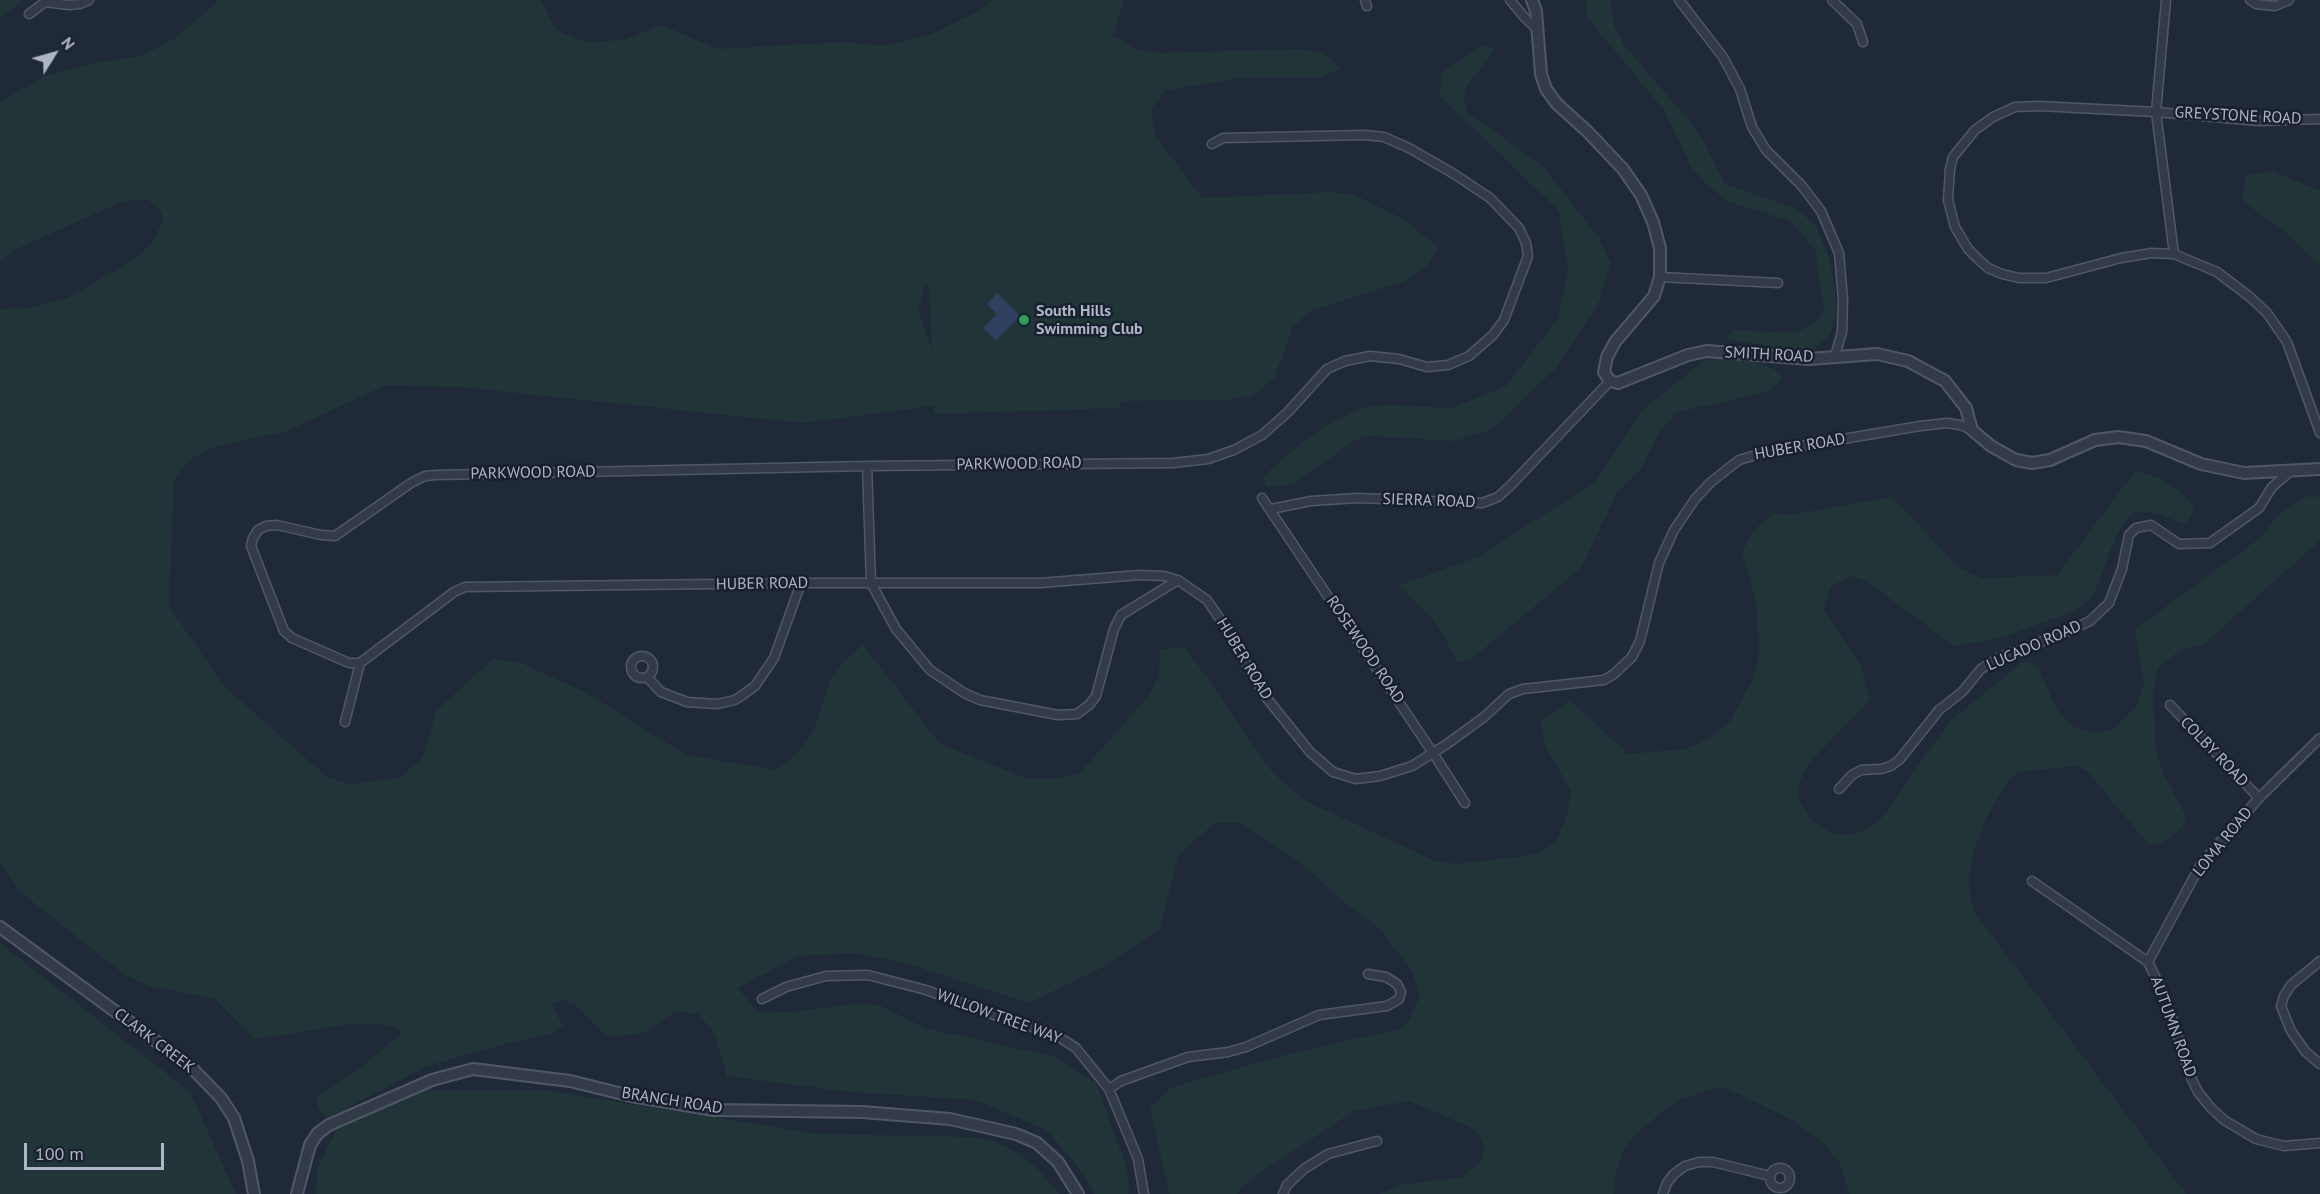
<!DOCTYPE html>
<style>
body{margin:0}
#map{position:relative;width:2320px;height:1194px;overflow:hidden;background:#1f2938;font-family:"PT Sans",sans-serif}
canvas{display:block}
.north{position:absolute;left:24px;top:24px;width:60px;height:60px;-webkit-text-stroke:4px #18202d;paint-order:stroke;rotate:53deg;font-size:16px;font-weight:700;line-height:24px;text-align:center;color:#adb5c6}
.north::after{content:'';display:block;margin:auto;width:21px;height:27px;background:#adb5c6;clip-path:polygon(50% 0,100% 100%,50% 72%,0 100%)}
.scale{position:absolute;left:24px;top:1143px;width:140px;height:27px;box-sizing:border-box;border:3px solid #adb5c6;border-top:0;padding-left:8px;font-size:18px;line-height:21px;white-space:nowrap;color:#adb5c6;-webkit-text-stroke:4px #18202d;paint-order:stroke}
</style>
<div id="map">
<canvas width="2320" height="1194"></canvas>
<div class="north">N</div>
<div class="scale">100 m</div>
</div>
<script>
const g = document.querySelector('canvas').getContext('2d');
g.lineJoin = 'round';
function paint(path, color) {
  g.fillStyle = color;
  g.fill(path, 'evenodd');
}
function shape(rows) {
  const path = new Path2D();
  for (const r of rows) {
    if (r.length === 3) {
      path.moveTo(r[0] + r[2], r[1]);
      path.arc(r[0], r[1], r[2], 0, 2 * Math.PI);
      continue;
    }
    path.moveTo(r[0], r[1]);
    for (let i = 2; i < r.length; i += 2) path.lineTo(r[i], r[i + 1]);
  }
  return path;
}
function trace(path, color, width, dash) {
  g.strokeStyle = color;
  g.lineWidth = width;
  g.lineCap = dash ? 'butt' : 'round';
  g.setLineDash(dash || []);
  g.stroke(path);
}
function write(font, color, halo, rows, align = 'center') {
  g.font = font + ' "PT Sans",sans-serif';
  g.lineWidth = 5;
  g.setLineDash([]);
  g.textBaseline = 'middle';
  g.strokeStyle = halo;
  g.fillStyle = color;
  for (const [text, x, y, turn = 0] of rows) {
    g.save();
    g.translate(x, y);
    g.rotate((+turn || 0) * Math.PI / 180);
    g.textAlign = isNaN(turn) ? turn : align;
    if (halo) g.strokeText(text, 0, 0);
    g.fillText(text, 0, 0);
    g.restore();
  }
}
paint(shape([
 [0,0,24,0,0,18],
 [219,0,541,0,552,24,561,32,585,42,624,40,662,25,718,49,843,42,881,46,906,41,931,34,979,11,992,0,1124,0,1113,36,1134,48,1157,53,1299,49,1323,53,1341,68,1319,78,1239,78,1164,91,1151,110,1155,135,1202,198,1332,192,1355,195,1403,219,1439,247,1425,268,1405,281,1310,311,1293,327,1274,379,1253,395,1229,400,1120,401,1119,408,934,414,933,406,803,423,460,387,386,385,287,431,213,447,191,459,174,480,169,606,223,685,327,777,351,785,401,777,422,758,437,710,493,659,519,662,587,693,686,755,776,770,795,755,814,731,830,682,844,661,863,645,940,744,1029,779,1055,779,1079,774,1148,697,1159,675,1160,649,1186,648,1273,773,1306,801,1435,861,1459,864,1533,855,1555,843,1566,819,1571,791,1545,745,1540,721,1570,700,1628,754,1686,749,1708,739,1730,722,1753,678,1759,655,1756,602,1742,552,1754,530,1774,513,1790,515,1892,497,1959,568,1982,578,2057,575,2135,471,2159,478,2179,490,2195,507,2186,525,2157,513,2134,512,2118,531,2093,597,2073,611,2002,638,1954,646,1866,581,1853,576,1831,586,1824,609,1859,662,1871,699,1809,763,1798,785,1798,797,1810,819,1833,833,1845,835,1859,833,1880,820,1949,722,2021,663,2032,663,2040,671,2056,708,2072,726,2094,732,2108,731,2118,725,2137,706,2144,682,2135,629,2260,538,2275,518,2297,501,2309,496,2320,497,2320,539,2315,545,2203,645,2180,650,2158,668,2153,692,2156,751,2163,773,2186,816,2182,828,2161,843,2149,845,2087,771,2076,766,2019,772,2009,780,1986,818,1974,851,1969,878,1971,902,1975,913,2186,1194,1849,1194,1840,1163,1823,1143,1792,1120,1728,1089,1715,1088,1679,1100,1639,1130,1624,1150,1616,1171,1614,1194,1379,1194,1400,1185,1461,1177,1481,1161,1485,1149,1480,1136,1470,1127,1409,1101,1354,1111,1257,1175,1238,1191,1238,1194,1169,1194,1150,1108,1170,1088,1291,1053,1400,1029,1409,1020,1420,996,1412,971,1379,928,1347,905,1307,868,1241,823,1215,823,1178,855,1160,929,1099,969,1029,1003,899,961,852,953,798,956,738,988,756,1011,790,1012,855,1004,879,1005,925,1028,1055,1057,1096,1083,1125,1163,1129,1187,1128,1194,1094,1194,1085,1176,1048,1131,976,1100,850,1092,727,1076,715,1035,699,1014,676,1011,643,1033,619,1036,606,1035,575,1004,563,1000,552,1005,563,1026,553,1034,512,1042,427,1066,328,1118,319,1109,316,1097,362,1066,402,1033,391,1025,353,1024,254,1039,215,999,149,986,125,975,19,891,0,863,0,309,30,308,68,298,136,258,153,241,164,219,158,207,148,200,123,201,17,249,0,262,0,102,43,77,93,63,141,56,174,39],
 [929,284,932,347,931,348,918,309,925,286],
 [1586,0,1611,0,1613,23,1624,45,1698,131,1725,184,1797,209,1816,226,1830,259,1838,315,1828,337,1810,353,1726,339,1733,330,1795,333,1818,321,1824,310,1815,249,1790,221,1730,202,1709,187,1692,168,1663,109,1587,17],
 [1483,45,1495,48,1466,88,1464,101,1468,113,1542,165,1600,239,1611,264,1599,302,1556,368,1492,429,1455,441,1367,436,1355,440,1294,484,1266,487,1264,476,1293,450,1325,426,1362,408,1386,405,1451,408,1506,386,1557,320,1568,271,1559,211,1440,96,1442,73],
 [2272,171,2320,191,2320,265,2283,230,2242,201,2246,176],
 [1740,356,1774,369,1783,378,1769,391,1675,413,1659,433,1642,467,1617,493,1581,568,1470,660,1458,662,1433,618,1398,586,1480,556,1596,481,1641,411,1701,363,1712,358],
 [0,943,190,1092,236,1194,0,1194],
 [425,1090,542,1090,820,1134,971,1137,993,1141,1015,1151,1035,1166,1059,1194,316,1194,317,1169,336,1130]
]), '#213539');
paint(shape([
 [997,293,1020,316,996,340,983,328,997,314,987,304]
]), '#30415f');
const minor = shape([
 [1365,0,1367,6],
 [1510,0,1525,18,1538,30],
 [1679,0,1723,57,1740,89,1752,127,1766,150,1802,186,1821,211,1839,253,1843,300,1842,332,1835,356],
 [1832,0,1857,24,1863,42],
 [2166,0,2156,112,2174,254,2217,272,2250,297,2267,313,2287,342,2320,433],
 [2250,0,2256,4,2275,6,2289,0],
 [29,14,45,2,69,5,80,4,89,0],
 [2174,254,2152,253,2121,258,2046,278,2019,278,2002,274,1988,268,1978,259,1968,249,1955,227,1948,200,1950,169,1953,157,1975,130,1993,117,2015,107,2039,106,2156,112,2259,121,2320,119],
 [1660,277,1778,283],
 [867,466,871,583,896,629,930,670,964,693,980,700,1058,715,1077,714,1089,705,1096,696,1114,629,1121,615,1178,580],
 [1262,498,1433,753,1465,803],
 [1271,509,1311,501,1357,498,1482,503,1498,497,1511,485,1610,381],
 [642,667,11],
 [360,663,349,663,292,638,284,631,251,546,253,538,258,530,266,526,277,525,321,535,335,536,411,483,425,476,436,475,867,466,1173,463,1208,459,1234,450,1262,435,1288,412,1327,369,1345,361,1370,356,1399,359,1427,367,1448,365,1469,356,1493,335,1504,320,1528,256,1526,243,1519,228,1490,198,1454,174,1409,148,1384,137,1365,135,1223,138,1212,144],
 [360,663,454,592,465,587,801,583,1040,583,1140,575,1164,576,1178,580,1207,600,1220,619,1265,696,1310,752,1333,772,1356,779,1380,776,1412,766,1447,744,1484,717,1509,694,1523,689,1604,680,1614,674,1632,657,1640,641,1659,563,1674,530,1695,499,1711,482,1739,460,1766,452,1920,426,1947,423,1960,425,1972,430],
 [647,677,661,692,687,702,717,704,735,700,741,696,755,686,774,658,801,583],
 [2170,705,2259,798],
 [345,722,360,663],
 [1839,789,1852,775,1861,770,1881,769,1891,766,1900,759,1939,710,1962,692,1981,669,2000,657,2062,634,2090,621,2109,603,2122,569,2129,535,2136,528,2151,525,2179,544,2210,543,2259,508,2272,487,2291,471],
 [2032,881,2148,962,2167,1001,2189,1073,2198,1092,2211,1108,2224,1120,2256,1139,2284,1146,2320,1143],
 [2320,961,2291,985,2284,996,2281,1006,2291,1031,2305,1051,2320,1064],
 [2148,962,2201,864,2259,798,2320,738],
 [762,999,786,987,826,976,868,975,926,990,1016,1023,1051,1032,1076,1048,1109,1089,1138,1159,1144,1194],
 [1109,1089,1121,1081,1188,1057,1228,1052,1246,1047,1319,1015,1387,1006,1399,999,1401,992,1397,984,1386,977,1368,974],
 [1780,1178,10],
 [1283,1194,1287,1185,1304,1169,1328,1154,1377,1141],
 [1663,1194,1667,1183,1674,1174,1685,1166,1699,1162,1713,1162,1770,1176]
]);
const tertiary = shape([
 [1532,0,1536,11,1541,74,1546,89,1557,104,1587,131,1623,169,1641,195,1653,222,1660,248,1660,277,1654,296,1615,342,1607,357,1604,372,1610,381,1618,383,1688,355,1707,351,1809,359,1877,354,1908,361,1945,381,1966,408,1972,430,1991,446,2016,460,2032,463,2050,460,2095,440,2118,437,2146,441,2201,464,2244,473,2320,469],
 [0,927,191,1067,221,1098,234,1118,248,1161,254,1194],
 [297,1194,310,1145,318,1133,329,1125,432,1080,473,1069,570,1081,631,1096,714,1110,862,1112,950,1119,1016,1134,1037,1143,1058,1162,1078,1194]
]);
trace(minor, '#505867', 11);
trace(tertiary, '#505867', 14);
trace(minor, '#333b49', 8);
trace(tertiary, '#333b49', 10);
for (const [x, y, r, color] of [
 [1024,320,6,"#2e9e5b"]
]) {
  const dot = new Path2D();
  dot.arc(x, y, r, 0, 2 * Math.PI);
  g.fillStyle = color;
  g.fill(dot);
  trace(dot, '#18202d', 2);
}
write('16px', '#adb5c6', '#18202d', [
 ["GREYSTONE ROAD",2238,116,3],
 ["SMITH ROAD",1769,355,3],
 ["HUBER ROAD",1800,447,-10],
 ["PARKWOOD ROAD",1019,464,-1],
 ["PARKWOOD ROAD",533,473,-1],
 ["SIERRA ROAD",1429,501,2],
 ["HUBER ROAD",762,584,-1],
 ["LUCADO ROAD",2034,646,-24],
 ["ROSEWOOD ROAD",1365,650,56],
 ["HUBER ROAD",1244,659,59],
 ["COLBY ROAD",2214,752,46],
 ["LOMA ROAD",2223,842,-51],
 ["WILLOW TREE WAY",999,1017,20],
 ["AUTUMN ROAD",2173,1027,70],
 ["CLARK CREEK",154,1041,37],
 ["BRANCH ROAD",672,1101,9]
]);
write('bold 16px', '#adb5c6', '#18202d', [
 ["South Hills",1036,311],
 ["Swimming Club",1036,329]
], 'left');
</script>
